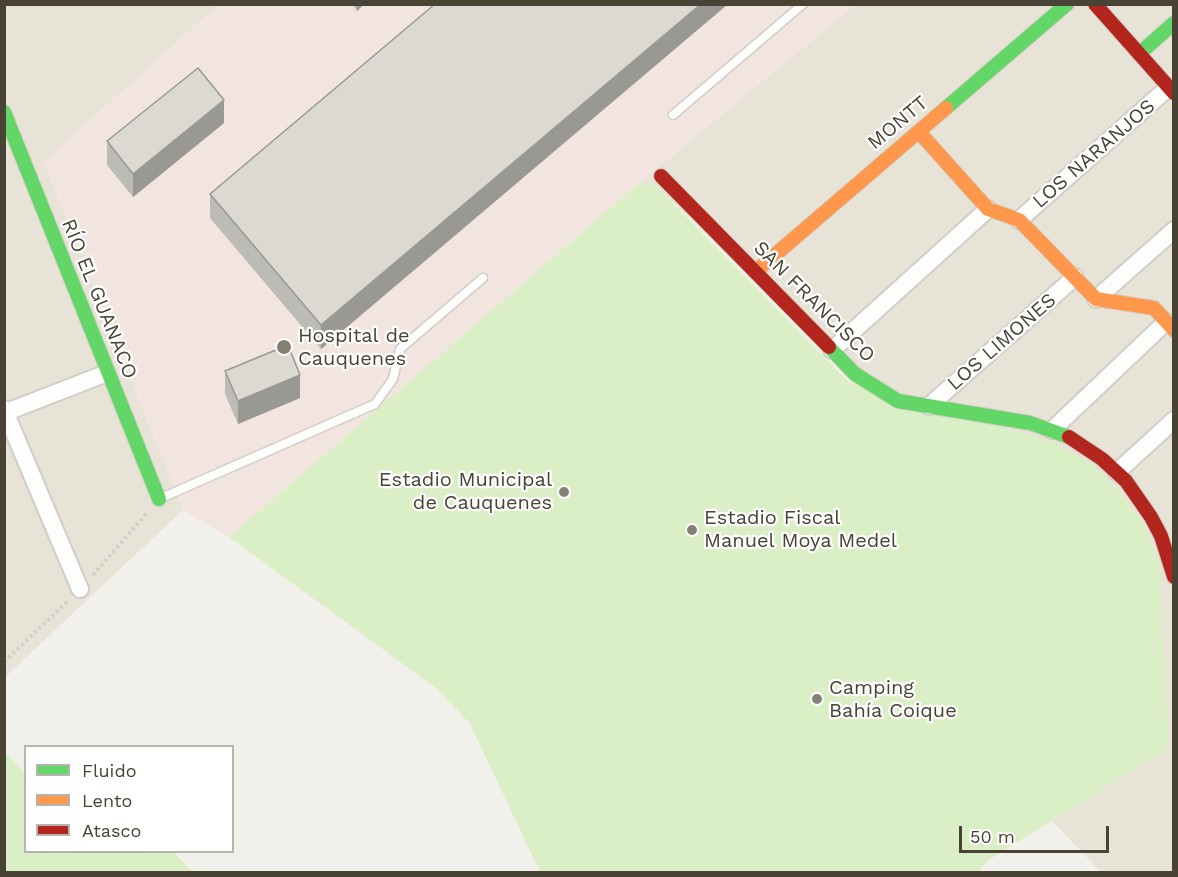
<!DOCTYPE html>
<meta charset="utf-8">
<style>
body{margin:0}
#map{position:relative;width:1178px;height:877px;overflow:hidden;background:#f2f0ea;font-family:"Work Sans",sans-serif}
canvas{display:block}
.frame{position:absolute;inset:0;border:6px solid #494335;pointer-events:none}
.legend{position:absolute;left:24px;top:745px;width:210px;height:108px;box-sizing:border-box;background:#fff;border:2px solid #b6b4ae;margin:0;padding:8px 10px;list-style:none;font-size:18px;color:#494335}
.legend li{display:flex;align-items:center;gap:12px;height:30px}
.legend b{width:30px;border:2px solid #b6b4ae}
.scale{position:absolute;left:959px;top:826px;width:150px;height:27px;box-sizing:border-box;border:3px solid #494335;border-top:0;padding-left:8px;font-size:18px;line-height:21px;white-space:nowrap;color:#494335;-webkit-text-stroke:4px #fff;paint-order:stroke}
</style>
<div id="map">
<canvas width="1178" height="877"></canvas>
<div class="frame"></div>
<ul class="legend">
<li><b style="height:8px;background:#63d668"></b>Fluido</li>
<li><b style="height:8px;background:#ff974d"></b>Lento</li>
<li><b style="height:8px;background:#b3261e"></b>Atasco</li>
</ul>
<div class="scale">50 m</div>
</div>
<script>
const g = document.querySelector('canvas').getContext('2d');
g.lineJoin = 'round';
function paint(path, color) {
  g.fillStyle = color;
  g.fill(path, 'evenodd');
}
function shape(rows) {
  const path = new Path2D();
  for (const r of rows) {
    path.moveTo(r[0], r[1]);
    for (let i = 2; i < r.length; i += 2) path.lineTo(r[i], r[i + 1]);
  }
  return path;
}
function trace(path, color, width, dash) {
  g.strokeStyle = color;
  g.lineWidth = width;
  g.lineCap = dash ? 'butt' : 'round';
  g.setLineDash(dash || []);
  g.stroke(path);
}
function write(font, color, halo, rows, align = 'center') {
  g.font = font + ' "Work Sans",sans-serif';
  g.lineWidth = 4.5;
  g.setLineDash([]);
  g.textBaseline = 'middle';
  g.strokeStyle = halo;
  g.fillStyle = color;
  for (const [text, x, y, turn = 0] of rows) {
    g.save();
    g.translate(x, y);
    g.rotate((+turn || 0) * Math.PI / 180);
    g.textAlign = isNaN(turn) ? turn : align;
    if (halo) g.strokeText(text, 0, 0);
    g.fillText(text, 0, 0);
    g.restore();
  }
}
paint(shape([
 [5,5,218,5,44,162,183,510,5,677],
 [855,5,1173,5,1173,872,1101,872,1052,821,1169,748,894,411,654,184,638,184]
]), '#e7e3d7');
paint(shape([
 [218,5,855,5,638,184,229,537,183,510,44,161]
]), '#f2e4de');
paint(shape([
 [638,184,654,184,849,382,1050,441,1088,462,1117,488,1143,523,1159,563,1169,748,987,861,979,872,540,872,470,724,436,688,229,537],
 [4,751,25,772,26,852,173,852,193,872,5,872]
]), '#dbefc7');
const lane = shape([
 [673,115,803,4],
 [159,499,375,404,393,379,400,349,483,278]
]);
const street = shape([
 [1019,220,1169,87],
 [1096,299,1174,230],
 [832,350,988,209],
 [929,406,1075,277],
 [4,409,80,589],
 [4,413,107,373],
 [1052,430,1166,322],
 [1117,472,1174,420]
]);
const fast = shape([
 [1139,54,1174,23],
 [946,108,1067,4],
 [4,112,159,499],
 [829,347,855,374,898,401,1030,423,1069,437]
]);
const slow = shape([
 [919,132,988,209,1019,220,1096,299,1154,308,1174,330],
 [755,272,946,108]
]);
const jam = shape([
 [1095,4,1174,93],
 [661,176,829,347],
 [1069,437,1102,459,1126,481,1151,517,1161,536,1174,577]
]);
trace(lane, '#d0cec7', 11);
trace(street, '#d0cec7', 20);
trace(fast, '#d2cec0', 16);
trace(slow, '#d2cec0', 16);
trace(jam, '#d2cec0', 16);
trace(shape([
 [93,575,147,513],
 [4,662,69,600]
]), '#d2d0ca', 4, [3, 3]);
trace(lane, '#fdfdfc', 8);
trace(street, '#fdfdfc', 16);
trace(fast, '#63d668', 14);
trace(slow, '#ff974d', 14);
trace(jam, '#b3261e', 14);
paint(shape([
 [352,4,364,4,357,11],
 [435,4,728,4,321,349,210,218,210,194],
 [224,123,133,197,107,165,107,141],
 [225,371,300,398,238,424,225,394]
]), '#bdbbb5');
paint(shape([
 [357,4,364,4,357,11],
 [701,4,728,4,321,349,321,325],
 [224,100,224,123,133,197,133,174],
 [300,375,300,398,238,424,238,401]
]), '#9a9893');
const building = shape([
 [435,4,701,4,321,325,210,194,435,4],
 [198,68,224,100,133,174,107,141,198,68],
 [288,345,300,375,238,401,225,371,288,345]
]);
paint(building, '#dcd9d2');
trace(building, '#9a9893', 1.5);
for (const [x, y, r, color] of [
 [284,347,8,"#848074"],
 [564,492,6,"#848074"],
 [692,530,6,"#848074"],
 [817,699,6,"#848074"]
]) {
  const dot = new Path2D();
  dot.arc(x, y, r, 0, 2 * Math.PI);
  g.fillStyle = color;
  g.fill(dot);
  trace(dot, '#fff', 2);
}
write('20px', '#494335', '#fff', [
 ["MONTT",898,123,-40],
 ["LOS NARANJOS",1094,154,-41],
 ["RÍO EL GUANACO",99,299,68],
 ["SAN FRANCISCO",814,302,45],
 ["LOS LIMONES",1002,342,-41]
]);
write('20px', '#494335', '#fff', [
 ["Hospital de",298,336],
 ["Cauquenes",298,359],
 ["Estadio Municipal",552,480,"right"],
 ["de Cauquenes",552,503,"right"],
 ["Estadio Fiscal",704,518],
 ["Manuel Moya Medel",704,541],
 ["Camping",829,688],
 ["Bahía Coique",829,711]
], 'left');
</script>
